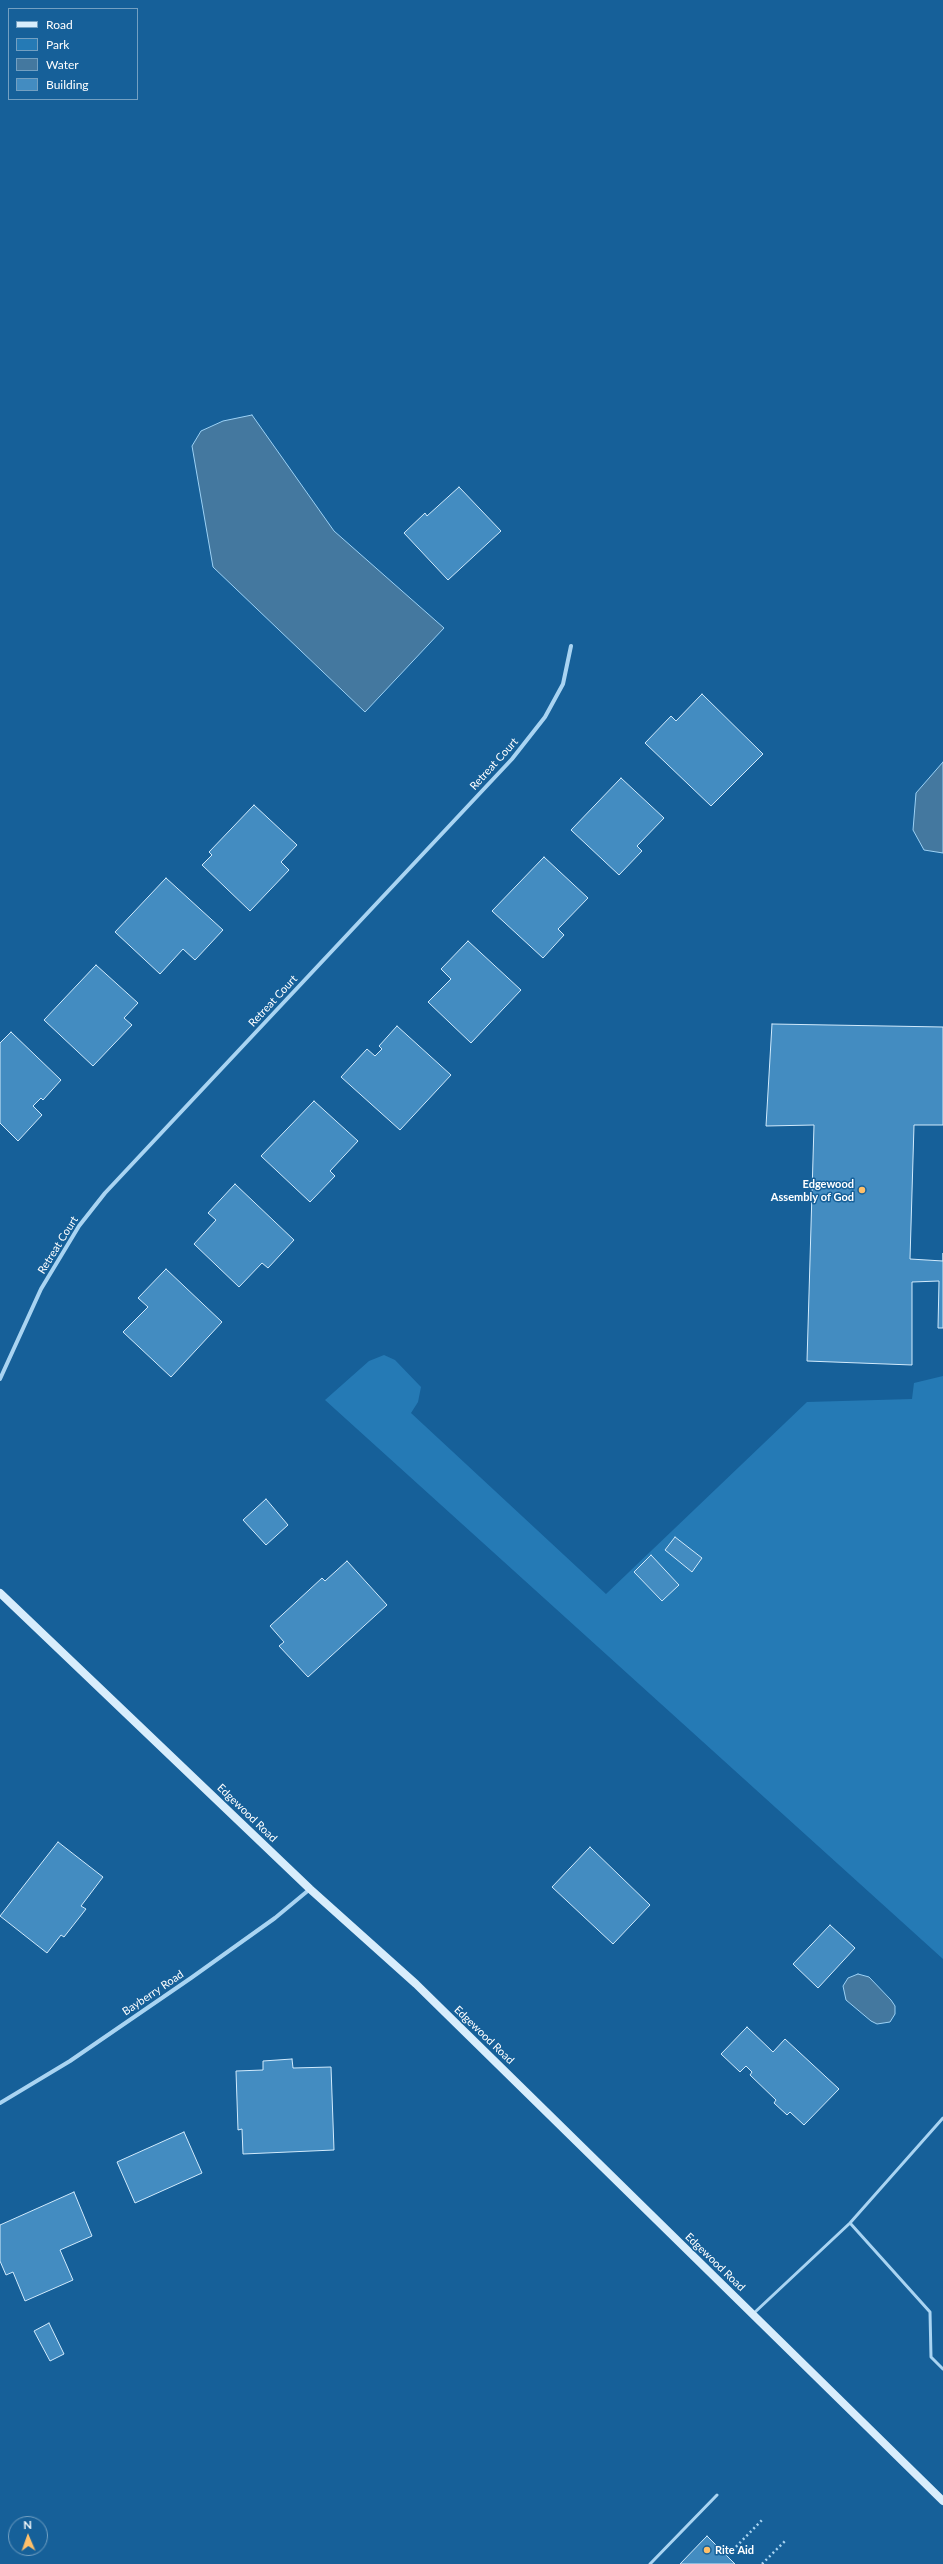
<!DOCTYPE html>
<style>
body{margin:0}
#map{position:relative;width:943px;height:2564px;overflow:hidden;background:#166099;font-family:Lato,sans-serif}
canvas{display:block}
.legend{position:absolute;left:8px;top:8px;width:130px;height:92px;box-sizing:border-box;background:#166099;border:1px solid #73a0c2;margin:0;padding:5px 7px;list-style:none;font-size:12px;color:#fff}
.legend li{display:flex;align-items:center;gap:8px;height:20px}
.legend b{width:20px;border:1px solid #73a0c2}
.north{position:absolute;left:8px;top:2516px;width:40px;height:40px;box-sizing:border-box;background:#166099;border:1px solid #73a0c2;border-radius:50%;rotate:358deg;font-size:11px;font-weight:700;line-height:16px;text-align:center;color:#fff}
.north::after{content:'';display:block;margin:auto;width:14px;height:18px;background:#ffc06a;clip-path:polygon(50% 0,100% 100%,50% 72%,0 100%)}
</style>
<div id="map">
<canvas width="943" height="2564"></canvas>
<ul class="legend">
<li><b style="height:5px;background:#d8edfc"></b>Road</li>
<li><b style="height:11px;background:#257ab5"></b>Park</li>
<li><b style="height:11px;background:#44789f"></b>Water</li>
<li><b style="height:11px;background:#438cc1"></b>Building</li>
</ul>
<div class="north">N</div>
</div>
<script>
const g = document.querySelector('canvas').getContext('2d');
g.lineJoin = 'round';
function paint(path, color) {
  g.fillStyle = color;
  g.fill(path, 'evenodd');
}
function shape(rows) {
  const path = new Path2D();
  for (const r of rows) {
    path.moveTo(r[0], r[1]);
    for (let i = 2; i < r.length; i += 2) path.lineTo(r[i], r[i + 1]);
  }
  return path;
}
function trace(path, color, width, dash) {
  g.strokeStyle = color;
  g.lineWidth = width;
  g.lineCap = dash ? 'butt' : 'round';
  g.setLineDash(dash || []);
  g.stroke(path);
}
function write(font, color, halo, rows, align = 'center') {
  g.font = font + ' Lato,sans-serif';
  g.lineWidth = 3;
  g.setLineDash([]);
  g.textBaseline = 'middle';
  g.strokeStyle = halo;
  g.fillStyle = color;
  for (const [text, x, y, turn = 0] of rows) {
    g.save();
    g.translate(x, y);
    g.rotate((+turn || 0) * Math.PI / 180);
    g.textAlign = isNaN(turn) ? turn : align;
    if (halo) g.strokeText(text, 0, 0);
    g.fillText(text, 0, 0);
    g.restore();
  }
}
paint(shape([
 [384,1355,395,1360,421,1387,418,1402,411,1413,606,1594,807,1402,912,1399,914,1383,943,1376,943,1959,325,1400,369,1361]
]), '#257ab5');
const water = shape([
 [252,415,334,531,444,628,365,712,213,567,192,446,201,431,223,421,252,415],
 [943,762,943,853,924,850,913,830,916,793,943,762],
 [858,1974,869,1977,891,2000,895,2006,895,2014,890,2022,877,2024,871,2021,846,2000,843,1986,848,1978,858,1974]
]);
paint(water, '#44789f');
trace(water, '#9cd1f5', 1);
const building = shape([
 [459,487,501,531,448,580,404,533,425,513,427,516,459,487],
 [702,694,763,754,711,806,645,743,671,716,676,721,702,694],
 [621,778,664,818,637,846,642,851,619,875,571,830,621,778],
 [254,805,297,845,281,862,289,870,250,911,202,865,212,855,209,852,254,805],
 [544,857,588,898,558,929,564,935,543,958,492,911,544,857],
 [166,878,223,930,195,960,183,949,160,974,115,932,166,878],
 [468,941,521,990,471,1043,428,1002,451,979,441,969,468,941],
 [96,965,138,1003,124,1018,132,1025,93,1066,44,1020,96,965],
 [772,1024,943,1027,943,1125,914,1125,910,1259,943,1261,943,1253,943,1328,938,1328,939,1281,912,1282,912,1365,807,1361,814,1125,766,1126,772,1024],
 [397,1026,451,1075,400,1130,341,1077,367,1049,375,1056,382,1049,379,1046,397,1026],
 [11,1032,61,1080,43,1100,41,1098,33,1106,42,1115,18,1141,0,1123,0,1043,11,1032],
 [314,1101,358,1141,330,1171,335,1176,310,1202,261,1156,314,1101],
 [235,1184,294,1240,268,1268,262,1263,239,1287,194,1244,216,1220,208,1213,235,1184],
 [166,1269,222,1322,171,1377,123,1332,148,1307,138,1298,166,1269],
 [266,1499,288,1525,266,1545,243,1520,266,1499],
 [675,1537,702,1558,692,1572,665,1550,675,1537],
 [651,1555,679,1585,662,1601,634,1572,651,1555],
 [347,1561,387,1605,308,1677,279,1646,284,1642,270,1626,322,1578,325,1581,347,1561],
 [58,1842,103,1877,81,1906,86,1909,64,1937,61,1935,47,1953,0,1916,58,1842],
 [590,1847,650,1905,613,1944,552,1887,590,1847],
 [830,1925,855,1948,818,1988,793,1964,830,1925],
 [747,2027,773,2052,785,2039,839,2089,804,2125,790,2112,787,2115,774,2103,776,2100,750,2075,752,2072,746,2066,740,2072,721,2054,747,2027],
 [292,2059,293,2068,331,2067,334,2150,243,2154,242,2129,238,2130,236,2071,263,2070,263,2061,292,2059],
 [184,2132,202,2173,135,2203,117,2162,184,2132],
 [74,2192,92,2236,60,2250,73,2280,25,2301,13,2272,6,2275,0,2261,0,2225,74,2192],
 [49,2323,64,2354,50,2361,34,2331,49,2323],
 [707,2536,735,2564,680,2564,707,2536]
]);
paint(building, '#438cc1');
trace(building, '#d1eafc', 1);
trace(shape([
 [729,2554,763,2519],
 [762,2564,786,2540]
]), '#a9d4f2', 2.5, [2, 3]);
trace(shape([
 [850,2223,930,2312,931,2357,943,2369],
 [754,2313,850,2223,943,2118],
 [650,2564,717,2495]
]), '#a9d4f2', 3);
trace(shape([
 [0,1379,41,1289,79,1226,105,1193,512,759,545,717,563,684,571,646],
 [0,2103,70,2061,191,1978,275,1918,310,1889]
]), '#a9d4f2', 4);
trace(shape([
 [0,1593,310,1889,416,1984,943,2501]
]), '#d8edfc', 8);
for (const [x, y, r, color] of [
 [862,1190,4,"#ffc06a"],
 [707,2550,4,"#ffc06a"]
]) {
  const dot = new Path2D();
  dot.arc(x, y, r, 0, 2 * Math.PI);
  g.fillStyle = color;
  g.fill(dot);
  trace(dot, '#166099', 1.5);
}
write('11px', '#fff', '#166099', [
 ["Retreat Court",494,764,-48],
 ["Retreat Court",273,1001,-47],
 ["Retreat Court",58,1245,-58],
 ["Edgewood Road",247,1813,44],
 ["Bayberry Road",153,1993,-34],
 ["Edgewood Road",484,2035,44],
 ["Edgewood Road",715,2262,44]
]);
write('bold 11px', '#fff', '#166099', [
 ["Edgewood",854,1184],
 ["Assembly of God",854,1197],
 ["Rite Aid",715,2550,"left"]
], 'right');
</script>
